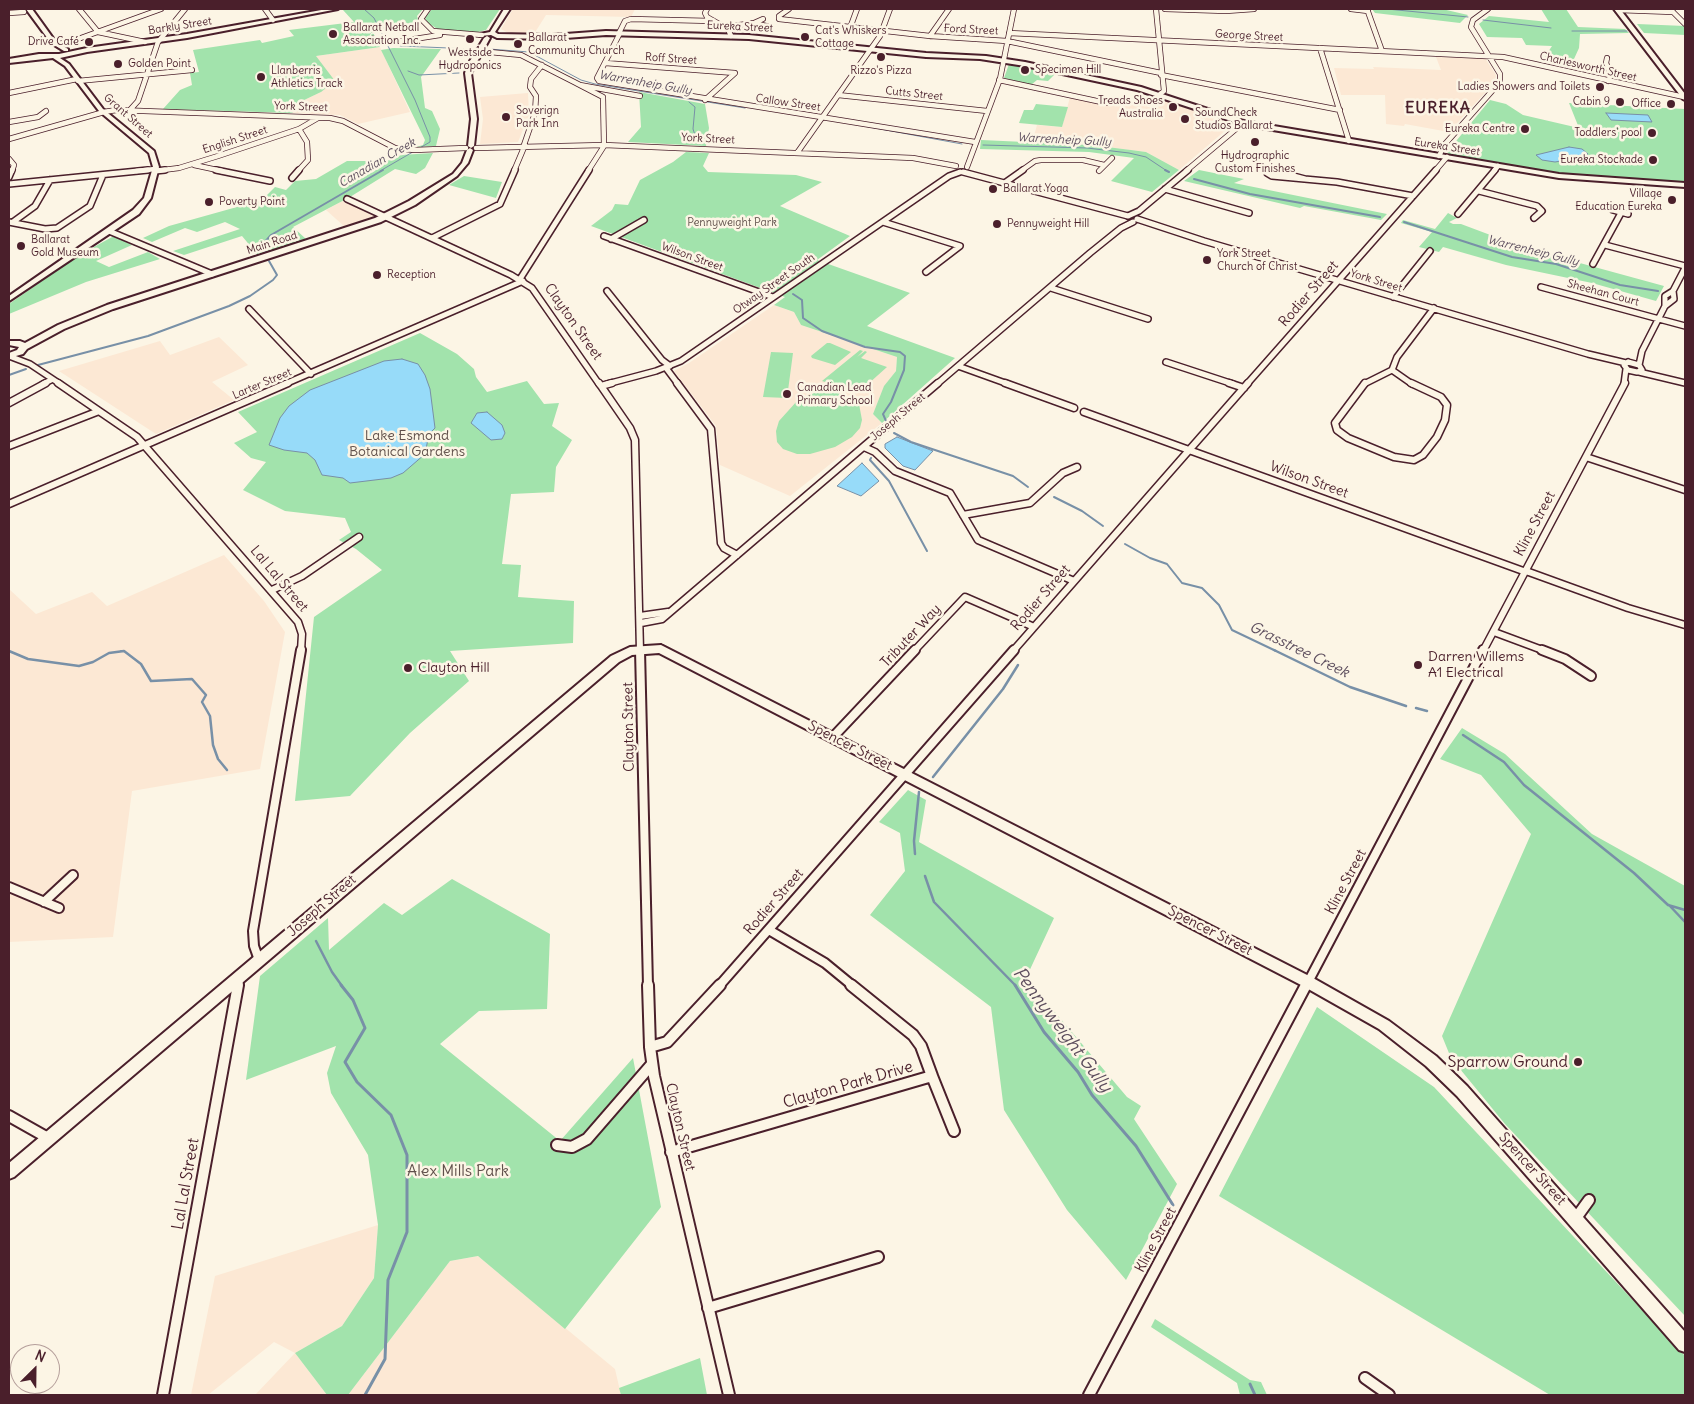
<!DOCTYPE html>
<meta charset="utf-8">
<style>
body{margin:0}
#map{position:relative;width:1694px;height:1404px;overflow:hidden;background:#fcf5e5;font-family:Delius,sans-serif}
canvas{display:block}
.frame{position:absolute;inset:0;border:10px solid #4a1f2b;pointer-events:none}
.north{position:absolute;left:10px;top:1344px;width:50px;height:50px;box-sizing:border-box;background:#fcf5e5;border:1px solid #b59f9b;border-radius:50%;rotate:23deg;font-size:14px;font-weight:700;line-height:20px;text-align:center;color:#4a1f2b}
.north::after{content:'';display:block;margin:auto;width:18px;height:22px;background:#4a1f2b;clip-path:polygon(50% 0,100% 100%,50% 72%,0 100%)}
</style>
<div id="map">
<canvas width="1694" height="1404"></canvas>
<div class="frame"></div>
<div class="north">N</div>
</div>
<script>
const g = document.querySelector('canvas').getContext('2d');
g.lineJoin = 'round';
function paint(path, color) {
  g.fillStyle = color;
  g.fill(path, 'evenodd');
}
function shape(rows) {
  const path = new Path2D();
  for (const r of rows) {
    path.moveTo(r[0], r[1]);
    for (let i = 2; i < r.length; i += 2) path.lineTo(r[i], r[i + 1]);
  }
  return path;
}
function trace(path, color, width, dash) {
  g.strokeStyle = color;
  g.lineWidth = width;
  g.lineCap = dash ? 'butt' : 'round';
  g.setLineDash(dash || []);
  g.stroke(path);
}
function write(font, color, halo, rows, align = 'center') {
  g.font = font + ' Delius,sans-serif';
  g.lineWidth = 5;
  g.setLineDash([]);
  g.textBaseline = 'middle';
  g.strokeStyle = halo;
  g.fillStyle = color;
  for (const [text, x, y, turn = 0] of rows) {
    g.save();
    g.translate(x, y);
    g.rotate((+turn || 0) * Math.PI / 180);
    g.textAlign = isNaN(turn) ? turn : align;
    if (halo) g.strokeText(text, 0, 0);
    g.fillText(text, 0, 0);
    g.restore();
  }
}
paint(shape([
 [513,9,635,9,631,17,546,15,534,34,508,33,501,29],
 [380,47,410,112,358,124,340,115,292,113,300,102,321,92,316,56],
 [1436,57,1485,58,1496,75,1495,82,1449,132,1405,124,1404,126,1386,124,1385,95,1341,95,1334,68,1374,69,1373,67,1441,70],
 [528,93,529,115,518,142,480,144,483,119,480,97],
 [1070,97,1108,102,1116,97,1155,109,1166,101,1233,124,1179,170,1146,152,1091,145,1032,143,1037,125,1062,127],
 [342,201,376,216,345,227,326,210],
 [774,305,794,312,801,325,897,357,896,371,884,387,873,414,882,423,790,496,720,465,716,426,674,371,689,363],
 [219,337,248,365,212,382,234,400,156,434,59,371,160,341,170,355],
 [224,555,264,601,285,632,260,769,132,791,113,937,9,942,9,589,36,614,92,592,107,606],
 [378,1225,374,1278,342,1326,295,1353,327,1395,255,1395,295,1353,274,1342,208,1395,191,1395,215,1276],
 [478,1256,615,1369,621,1395,348,1395,450,1261]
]), '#fce8d4');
paint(shape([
 [350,9,423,9,417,16,420,27,373,32,380,47,316,56,335,81,321,92,300,102,292,113,163,109,180,90,192,85,190,73,199,72,193,50,260,40,262,43,294,36,289,30,354,22,343,10],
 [432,9,500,9,486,30,478,32,439,30,428,23,425,18],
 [1372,9,1442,9,1468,15,1460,23,1375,13],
 [1541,9,1566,9,1578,27,1625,29,1629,33,1580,34,1579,48,1574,59,1583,71,1542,61,1552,46,1526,45,1522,38,1487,37,1479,24,1489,16,1549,22],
 [1637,24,1685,26,1685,35,1644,33],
 [393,48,441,49,421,77,425,108,432,111,440,129,436,146,416,147,423,145,425,140,381,50],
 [1009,64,1056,73,1048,81,1037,80,1031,85,1004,78],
 [639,92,705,104,709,128,706,146,628,142,641,127],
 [1490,100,1506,104,1523,115,1579,128,1569,103,1685,109,1685,182,1559,173,1450,155,1447,152],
 [1036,104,1068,107,1062,127,1019,123,1024,110,1033,110],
 [981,140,1091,145,1131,150,1146,152,1179,170,1152,192,1111,181,1134,158,1089,152,980,149],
 [686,152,709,153,703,166,708,172,796,175,822,182,780,206,850,236,817,260,910,293,867,326,955,358,882,423,873,414,884,386,896,371,897,357,801,325,794,312,774,305,785,297,591,226,612,210,615,204,628,205,640,180,673,162],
 [433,153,425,168,416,174,395,169,350,197,293,227,306,239,277,249,257,254,242,236,184,255,173,251,240,229,225,222,197,232,185,228,152,242,143,238,169,226,262,200,275,187,286,190,295,181,316,179,347,161,387,161,401,155],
 [1199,170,1244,179,1234,183,1387,214,1381,220,1304,206,1300,208,1184,181],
 [464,176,502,182,496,198,449,185],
 [1448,213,1457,218,1449,222,1453,224,1461,224,1525,248,1664,286,1656,301,1592,283,1506,265,1443,247,1439,252,1419,247,1432,232,1401,223,1403,220,1435,229],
 [114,236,132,245,96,261,109,267,148,252,160,259,86,282,9,314,9,304,79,255],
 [420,333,457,354,474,369,476,377,487,392,527,381,544,404,559,403,552,426,572,440,556,467,554,492,511,494,502,564,521,565,518,597,574,601,573,643,450,651,469,681,410,733,350,796,295,801,314,617,382,570,356,549,339,540,351,532,345,518,285,511,243,490,266,462,251,458,234,443,257,432,238,412],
 [827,343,830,343,851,352,835,365,812,358,811,356],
 [860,350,863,351,857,357,865,351,867,352,861,358,887,367,858,393,822,381],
 [771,352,793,353,787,398,763,397],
 [818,391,838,393,850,397,859,404,862,420,860,428,852,437,835,447,810,454,797,454,783,449,777,442,776,431,779,421,797,401],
 [1462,728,1505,754,1592,834,1685,886,1685,1316,1505,1124,1451,1058,1442,1036,1531,834,1481,775,1440,759],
 [908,790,926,800,919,842,1054,918,1026,978,1127,1097,1141,1106,1134,1119,1177,1184,1126,1280,1067,1210,1004,1110,991,1007,870,915,905,871,900,833,879,822],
 [452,879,550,934,547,1009,479,1011,440,1044,560,1141,633,1058,661,1207,565,1329,478,1256,450,1261,348,1395,327,1395,295,1353,342,1326,374,1278,378,1225,368,1155,331,1093,327,1073,336,1046,246,1080,260,976,328,918,329,950,384,903,402,915],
 [1317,1007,1434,1087,1685,1356,1685,1395,1550,1395,1219,1196],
 [1155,1319,1250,1380,1261,1382,1267,1395,1240,1395,1237,1383,1151,1327],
 [700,1358,707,1395,621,1395,619,1388]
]), '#a2e3ac');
const water = shape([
 [1606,113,1648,115,1652,122,1611,120,1606,113],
 [1569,147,1582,149,1588,154,1584,157,1555,162,1542,160,1536,155,1569,147],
 [402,359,418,364,425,375,430,389,435,428,429,434,425,454,403,473,391,478,350,483,343,478,322,475,315,460,307,453,284,450,269,445,280,418,289,406,310,390,384,361,402,359],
 [487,412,502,425,505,433,502,439,491,440,471,423,477,413,487,412],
 [897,437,933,451,915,470,903,466,885,448,885,444,897,437],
 [862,463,879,481,861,496,837,486,862,463]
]);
paint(water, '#97dbf9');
trace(water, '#7890a7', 1);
trace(shape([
 [364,9,374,18,415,100,430,137,430,142,380,171],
 [1387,9,1468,17],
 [1483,20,1551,28],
 [1572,31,1627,31],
 [386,42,401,46,473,49],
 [489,49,529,52,581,80,595,84,745,108],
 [408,71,419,75,459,73],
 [689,102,695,107,693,129,698,144],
 [853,124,962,144],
 [983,145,1087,148,1129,153,1146,157,1167,171]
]), '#7890a7', 1);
trace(shape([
 [1165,170,1169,172],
 [1194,179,1250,194,1380,217],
 [1404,222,1512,257,1556,264,1620,285,1658,291],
 [265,252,263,244,271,235,383,170],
 [793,294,802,300,803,318,822,331,865,347,900,352,905,356,904,370,891,402,883,414,886,421],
 [38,365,148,336,229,306,250,296,273,280,277,275,269,261],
 [9,375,26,369],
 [894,433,911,442,1013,476,1028,487],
 [871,458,870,460,889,481,927,551],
 [1054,497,1082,511,1103,526],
 [1125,544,1150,558,1167,564,1182,583,1202,588,1219,605,1232,630,1276,651],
 [121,651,124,651]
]), '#7890a7', 2);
trace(shape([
 [1274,650,1350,687,1406,706],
 [9,651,28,659,79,666,93,662,109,653,124,651,141,664,151,681,192,679,206,695,202,702,210,716,213,745,218,759,227,770],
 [1416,708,1427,711],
 [1463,735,1504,762,1524,785,1634,873,1668,905,1685,910],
 [933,777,1003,689,1018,665],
 [915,854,914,841,919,792],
 [925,876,934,902,1016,986],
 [1669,905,1685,922],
 [316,941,332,972,342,986]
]), '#7890a7', 2.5);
trace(shape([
 [341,985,353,1000,365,1028,345,1062,357,1082,391,1115,407,1155,407,1232,388,1280,385,1359,365,1395],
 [1015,985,1044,1032,1078,1072,1092,1095,1136,1146,1173,1205],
 [1250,1384,1255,1395]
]), '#7890a7', 3);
const streetFar4 = shape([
 [79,9,98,32,145,42],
 [265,9,273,20],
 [428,9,421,19,433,31,482,35],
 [707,9,705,13,707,17,728,29,731,36],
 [789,9,779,16,779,19,930,36,1007,41,1161,73],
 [1156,9,1164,91,1160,94],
 [1165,9,1226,11,1254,9],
 [1351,9,1368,11],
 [1367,9,1382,51],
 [1670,9,1685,24],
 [1618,10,1673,12],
 [9,13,24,12],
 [754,23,770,27],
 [725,27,754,23,763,19],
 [850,28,857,9],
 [619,33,625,21,631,19,712,21],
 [620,33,597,78,599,81,975,142],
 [1009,33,1503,57,1684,97],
 [930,36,949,9],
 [395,42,440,35],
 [54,44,67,43,161,9],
 [1320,48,1349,141],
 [479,51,521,55,580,85,640,96],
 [1607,58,1606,63,1611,75,1608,81],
 [605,63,735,73,705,100],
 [1161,75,1340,110],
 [999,80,1106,103],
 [78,81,192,70],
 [576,83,603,97,604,146,588,171],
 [9,93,77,79],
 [838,95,987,111],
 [129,111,138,101,158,42,185,9],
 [103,112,117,110,330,118,343,121,395,148,414,150,466,148],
 [9,122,38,117,46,111],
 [9,139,104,112],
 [524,145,535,113,536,96,530,87,531,79,542,65],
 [476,148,604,145,913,158,956,166],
 [797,153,880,36,890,9],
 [1439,156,1445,144,1500,82,1500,74,1471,27,1473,20,1488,9],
 [9,159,14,165,12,171],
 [194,165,222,171],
 [967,167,1000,79,1014,9],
 [136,171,155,169],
 [155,171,179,168,218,156,299,129,318,118],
 [298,171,308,160,307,142,299,129],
 [514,171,525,145],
 [1021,171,1035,161,1041,160,1083,160,1104,165],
 [1099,171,1112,158],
 [1186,171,1243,123],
 [1435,171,1447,157],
 [1494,171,1498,166]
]);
const streetFar3 = shape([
 [216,170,270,181],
 [155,171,165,170],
 [963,172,1128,216],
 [9,177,12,170],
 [292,178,299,170],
 [1305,179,1275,171,1267,173,1272,176,1337,182,1413,196],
 [1006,182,1023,170],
 [9,184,148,170],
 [1165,189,1249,213],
 [1479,191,1537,206,1542,211,1534,218],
 [347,199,511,275,532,288,599,384],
 [1613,210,1628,214],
 [1458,214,1495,170],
 [1128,216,1139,211,1188,170],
 [1137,219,1204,241,1588,354,1626,363],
 [9,222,45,229,57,228,90,206,103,175],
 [13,222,35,206,50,180],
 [883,222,960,246,926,272],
 [109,231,212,274],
 [604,236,773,297],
 [432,238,500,204,515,170],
 [611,239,644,220],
 [1605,245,1685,266],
 [1593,264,1621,213],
 [520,279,589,170],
 [1541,287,1659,319],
 [1051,288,1148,319],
 [607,291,662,360,670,366],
 [1393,297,1430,251],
 [1665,306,1665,296,1673,291,1685,268],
 [249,309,311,374],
 [1659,319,1685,326],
 [9,356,30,364,60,384],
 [1166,362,1233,384],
 [1628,362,1639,365,1642,370,1637,372,1628,370,1624,365,1628,362],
 [1639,365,1642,351,1665,306,1674,299,1673,291],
 [958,366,1008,384],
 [666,368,678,384],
 [1392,370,1412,384],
 [1392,370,1397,357,1434,308],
 [1639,372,1685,383],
 [43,384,51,380],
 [285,384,523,281],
 [607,384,656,371,681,361,949,176,960,172],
 [937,384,1090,253,1121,228,1133,222],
 [1247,384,1436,170],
 [1364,384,1392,370],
 [1624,384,1626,369]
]);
const streetFar2 = shape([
 [58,383,137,437,298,622,302,634,301,651],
 [599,383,630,428,635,440,640,651],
 [677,383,711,429,721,543,724,548,737,555],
 [1005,383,1074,408],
 [1229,383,1244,388],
 [1365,383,1335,423,1337,430,1348,438,1394,457,1414,460,1423,455,1437,437,1445,420,1447,405,1441,397,1411,383],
 [601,386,612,383],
 [9,403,46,383],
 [1084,412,1526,572],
 [9,446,99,411],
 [864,447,875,452,895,471,950,493,978,540,1074,581],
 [1586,457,1685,490],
 [9,504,288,383],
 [963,515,1030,503,1063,473,1077,467],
 [1526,571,1628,608,1685,625],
 [272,590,302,576,359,537],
 [640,616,668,612],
 [641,623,662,619,938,383],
 [1494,632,1545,651],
 [914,651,965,597,1034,627],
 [1013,651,1248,383],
 [1483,651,1625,383]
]);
const streetFar1 = shape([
 [640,650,648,986],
 [1542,650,1565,659,1591,676],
 [833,737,915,650],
 [9,887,59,908],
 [44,902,73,875],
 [769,930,825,963,853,986],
 [259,960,254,946,253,931,301,650],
 [238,986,239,978],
 [719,986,1014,650],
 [1306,986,1483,650]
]);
const street = shape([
 [648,985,650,1047,654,1076,729,1395],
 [650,1047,667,1042,720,985],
 [932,1076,954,1131],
 [9,1116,48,1138],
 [557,1145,572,1147,587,1139,652,1064],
 [671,1152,932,1076,921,1046,913,1035,851,985],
 [1576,1218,1589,1200],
 [708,1308,878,1257],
 [1365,1378,1389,1395],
 [163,1395,238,985],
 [1089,1395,1306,985]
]);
const secondary = shape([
 [26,9,32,9,55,41,68,49,68,51,64,51,51,43,26,9],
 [327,9,338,9,187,38,87,52,60,58,69,64,103,109,154,151,159,167,151,198,139,214,9,301,9,296,133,210,144,198,153,167,149,153,99,111,65,66,53,58,9,63,9,59,39,54,59,54,87,48,187,34,327,9],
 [504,9,510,9,495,32,498,34,552,35,606,31,749,35,926,53,986,56,1025,62,1141,87,1244,121,1559,174,1685,183,1685,187,1559,178,1243,125,1137,90,1025,66,980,59,926,57,749,39,606,35,552,39,497,38,491,35,480,36,480,34,490,32,504,9],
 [1614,9,1620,9,1685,94,1685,100,1683,99,1614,9],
 [487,36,490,38,471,73,477,119,474,146,471,148,468,146,471,119,465,73,470,61,484,38,487,36],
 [470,148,473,150,468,163,457,176,415,205,381,222,113,309,64,329,27,349,23,354,9,358,9,353,17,350,19,347,9,345,9,341,20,341,25,343,58,325,107,305,375,218,409,201,453,174,462,163,467,150,470,148],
 [661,645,1313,978,1389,1021,1436,1056,1467,1086,1685,1332,1685,1352,1679,1350,1457,1096,1426,1066,1379,1029,1303,986,659,653,632,655,619,662,14,1177,9,1179,9,1163,611,656,630,647,661,645]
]);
trace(streetFar4, '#4a1f2b', 6);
trace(streetFar3, '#4a1f2b', 8);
trace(streetFar2, '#4a1f2b', 9);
trace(streetFar1, '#4a1f2b', 12);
trace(street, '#4a1f2b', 14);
trace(secondary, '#4a1f2b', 4);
trace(streetFar4, '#fcf5e5', 4.5);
trace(streetFar3, '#fcf5e5', 5);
trace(streetFar2, '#fcf5e5', 6);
trace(streetFar1, '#fcf5e5', 8);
trace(street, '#fcf5e5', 10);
paint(secondary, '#fcf5e5');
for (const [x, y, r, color] of [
 [333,34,5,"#4a1f2b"],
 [805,37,5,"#4a1f2b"],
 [470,39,5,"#4a1f2b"],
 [89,42,5,"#4a1f2b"],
 [518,44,5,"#4a1f2b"],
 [881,57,5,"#4a1f2b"],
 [118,64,5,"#4a1f2b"],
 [1025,70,5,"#4a1f2b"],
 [261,77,5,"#4a1f2b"],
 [1600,87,5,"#4a1f2b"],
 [1620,102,5,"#4a1f2b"],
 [1671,104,5,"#4a1f2b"],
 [1173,107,5,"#4a1f2b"],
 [506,117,5,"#4a1f2b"],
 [1185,119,5,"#4a1f2b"],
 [1525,129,5,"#4a1f2b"],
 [1652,133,5,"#4a1f2b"],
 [1255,142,5,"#4a1f2b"],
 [1653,160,5,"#4a1f2b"],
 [993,189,5,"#4a1f2b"],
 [1672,200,5,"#4a1f2b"],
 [209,202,5,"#4a1f2b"],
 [997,224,5,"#4a1f2b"],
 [21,246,5,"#4a1f2b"],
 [1207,260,5,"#4a1f2b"],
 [377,275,5,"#4a1f2b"],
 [787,394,5,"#4a1f2b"],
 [1418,665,5,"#4a1f2b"],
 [408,668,5,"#4a1f2b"],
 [1578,1062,5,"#4a1f2b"]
]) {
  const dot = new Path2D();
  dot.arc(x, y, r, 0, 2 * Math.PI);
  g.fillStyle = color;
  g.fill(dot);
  trace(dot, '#fcf5e5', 2);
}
write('11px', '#4a1f2b', '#fcf5e5', [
 ["Barkly Street",180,26,-9],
 ["Eureka Street",740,27,3],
 ["Ford Street",971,30,3],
 ["George Street",1249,36,3],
 ["Roff Street",671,59,4],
 ["Charlesworth Street",1588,67,13],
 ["Cutts Street",914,94,6],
 ["Callow Street",788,103,8],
 ["York Street",301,107,2],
 ["Grant Street",128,116,41],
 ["York Street",708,139,3],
 ["English Street",235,140,-18],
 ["Eureka Street",1447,147,9],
 ["Main Road",272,243,-18],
 ["Wilson Street",692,257,20],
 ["York Street",1376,281,17],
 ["Otway Street South",774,284,-35],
 ["Sheehan Court",1603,293,15],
 ["Larter Street",262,384,-23],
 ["Joseph Street",898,417,-40]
]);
write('11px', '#4a1f2b', '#fcf5e5', [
 ["Ballarat Netball",343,28],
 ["Association Inc.",343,41],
 ["Cat's Whiskers",815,31],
 ["Cottage",815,44],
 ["Ballarat",528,38],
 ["Community Church",528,51],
 ["Drive Café",79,42,"right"],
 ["Westside",470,53,"center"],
 ["Hydroponics",470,66,"center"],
 ["Golden Point",128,64],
 ["Specimen Hill",1035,70],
 ["Llanberris",271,71],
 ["Athletics Track",271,84],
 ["Rizzo's Pizza",881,71,"center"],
 ["Ladies Showers and Toilets",1590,87,"right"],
 ["Treads Shoes",1163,101,"right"],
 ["Australia",1163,114,"right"],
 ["Cabin 9",1610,102,"right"],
 ["Office",1661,104,"right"],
 ["Soverign",516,111],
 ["Park Inn",516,124],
 ["SoundCheck",1195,113],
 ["Studios Ballarat",1195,126],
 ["Eureka Centre",1515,129,"right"],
 ["Toddlers' pool",1642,133,"right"],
 ["Hydrographic",1255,156,"center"],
 ["Custom Finishes",1255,169,"center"],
 ["Eureka Stockade",1643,160,"right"],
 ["Ballarat Yoga",1003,189],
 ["Village",1662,194,"right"],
 ["Education Eureka",1662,207,"right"],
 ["Poverty Point",219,202],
 ["Pennyweight Hill",1007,224],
 ["Ballarat",31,240],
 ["Gold Museum",31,253],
 ["York Street",1217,254],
 ["Church of Christ",1217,267],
 ["Reception",387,275],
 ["Canadian Lead",797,388],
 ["Primary School",797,401]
], 'left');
write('11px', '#60504b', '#fcf5e5', [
 ["Pennyweight Park",732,223]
]);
write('italic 12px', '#5d4e5e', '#fcf5e5', [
 ["Warrenheip Gully",645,83,10],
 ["Warrenheip Gully",1064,140,3],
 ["Canadian Creek",377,163,-30],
 ["Warrenheip Gully",1533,251,14]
]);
write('14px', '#4a1f2b', '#fcf5e5', [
 ["Rodier Street",1309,294,-49],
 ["Clayton Street",573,322,55],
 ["Wilson Street",1309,480,20],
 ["Kline Street",1535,524,-62],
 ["Lal Lal Street",279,579,50],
 ["Rodier Street",1041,598,-49],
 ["Tributer Way",911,636,-47],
 ["Clayton Street",629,727,-91],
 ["Spencer Street",850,746,27],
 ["Kline Street",1346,882,-62],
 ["Rodier Street",774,902,-49],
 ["Joseph Street",322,906,-41],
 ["Spencer Street",1210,931,27],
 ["Clayton Street",680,1127,77],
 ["Spencer Street",1532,1169,48],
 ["Kline Street",1156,1240,-62]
]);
write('14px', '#60504b', '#fcf5e5', [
 ["Lake Esmond",407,436],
 ["Botanical Gardens",407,452]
]);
write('14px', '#4a1f2b', '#fcf5e5', [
 ["Darren Willems",1428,657],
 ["A1 Electrical",1428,673],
 ["Clayton Hill",418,668]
], 'left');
write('italic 15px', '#5d4e5e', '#fcf5e5', [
 ["Grasstree Creek",1299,650,26]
]);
g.letterSpacing = '1px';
write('bold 16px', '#4a1f2b', '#fcf5e5', [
 ["EUREKA",1438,108]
]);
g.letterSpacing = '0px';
write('16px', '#4a1f2b', '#fcf5e5', [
 ["Sparrow Ground",1568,1062]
], 'right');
write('16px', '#4a1f2b', '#fcf5e5', [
 ["Clayton Park Drive",848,1085,-16],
 ["Lal Lal Street",186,1184,-80]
]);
write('16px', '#60504b', '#fcf5e5', [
 ["Alex Mills Park",458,1171]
]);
write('italic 18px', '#5d4e5e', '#fcf5e5', [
 ["Pennyweight Gully",1062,1030,53]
]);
</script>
